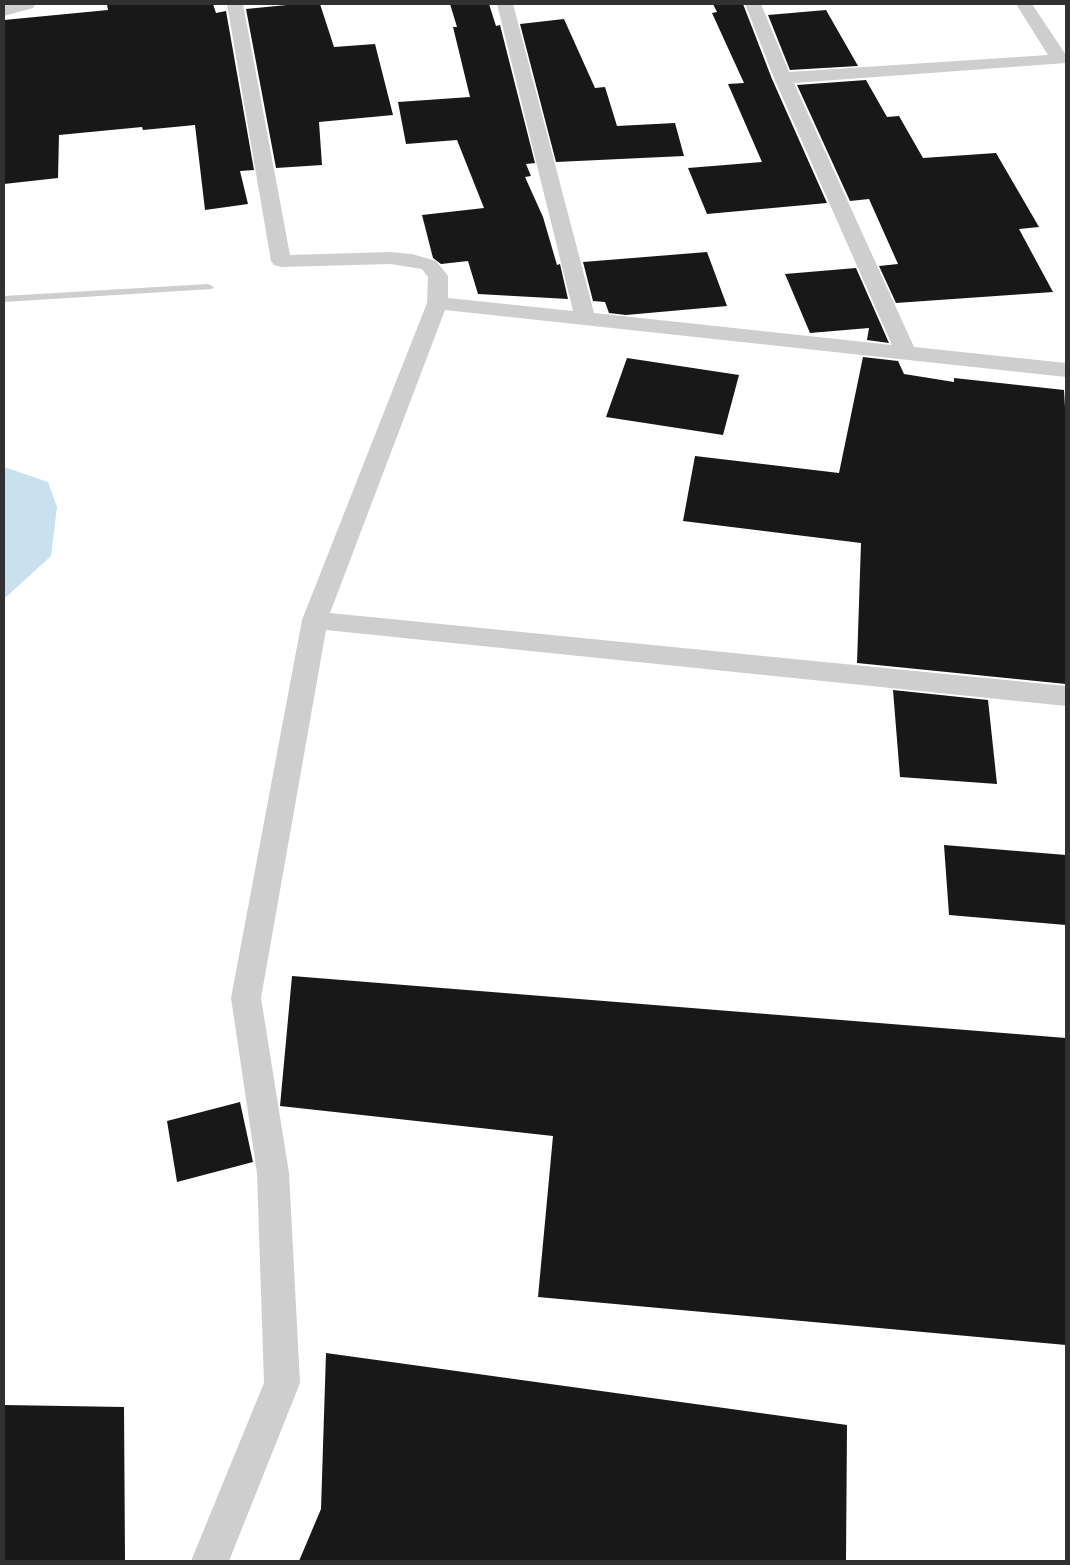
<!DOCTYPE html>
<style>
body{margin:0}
#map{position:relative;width:1070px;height:1565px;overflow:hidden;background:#fff;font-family:"Work Sans",sans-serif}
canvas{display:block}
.frame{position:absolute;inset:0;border:5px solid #313131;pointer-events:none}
</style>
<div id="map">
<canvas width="1070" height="1565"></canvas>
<div class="frame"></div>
</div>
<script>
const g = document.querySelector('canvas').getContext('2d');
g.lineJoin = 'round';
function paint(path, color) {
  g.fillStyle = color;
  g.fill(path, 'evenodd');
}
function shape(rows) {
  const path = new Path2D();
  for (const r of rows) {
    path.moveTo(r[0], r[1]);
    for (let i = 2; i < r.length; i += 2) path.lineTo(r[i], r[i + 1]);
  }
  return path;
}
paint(shape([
 [4,467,48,482,57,507,51,556,4,599]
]), '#c9e0ef');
paint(shape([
 [107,4,213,4,216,13,226,11,254,170,240,171,248,204,205,210,195,125,143,130,142,127,59,135,58,178,4,184,4,20,108,10],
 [297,4,320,4,334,47,375,44,393,115,319,122,322,165,276,168,246,9],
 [450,4,489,4,496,26,500,25,535,163,526,164,531,176,525,177,543,217,557,265,560,264,568,299,478,294,468,261,441,264,433,258,422,215,484,208,457,140,406,144,398,102,470,97,453,27,457,27],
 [713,4,743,4,772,79,827,203,707,214,688,168,762,162,728,84,744,83,712,13,717,12],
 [826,10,858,66,790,70,768,15],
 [564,19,595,88,605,87,617,126,675,123,684,156,556,162,520,24],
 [866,80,887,117,899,116,923,158,996,153,1039,227,1019,229,1053,292,896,303,879,266,898,264,869,199,850,201,797,85],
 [707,252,727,306,626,315,609,313,605,302,593,301,583,262],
 [856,268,889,343,867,340,869,328,810,333,785,274],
 [863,357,898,361,904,374,954,382,954,378,1064,390,1066,425,1066,684,857,663,861,543,683,521,695,456,839,473],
 [627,358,739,375,723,435,606,417],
 [893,690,988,700,997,784,900,777],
 [944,845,1066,855,1066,925,949,915],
 [292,976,1066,1038,1066,1345,538,1297,553,1136,280,1106],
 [240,1102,253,1162,177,1182,167,1121],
 [326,1353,847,1425,846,1561,299,1561,321,1509],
 [4,1405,124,1407,125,1561,4,1561]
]), '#181818');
paint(shape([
 [208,284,214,287,212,289,4,302,4,296,208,284]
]), '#cecece');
paint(shape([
 [10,4,35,4,33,8,4,16,4,6,10,4],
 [227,4,243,4,290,255,390,252,412,254,436,261,445,272,448,276,448,298,573,311,497,4,513,4,594,313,892,345,774,78,745,4,761,4,789,72,1048,55,1016,4,1032,4,1066,55,1066,63,794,83,914,347,1066,363,1066,377,445,310,330,613,1066,686,1066,706,326,630,261,998,289,1173,300,1383,229,1561,191,1561,264,1383,257,1173,231,998,302,620,427,303,428,277,422,269,390,264,281,267,274,265,271,261,227,4]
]), '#cecece');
</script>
